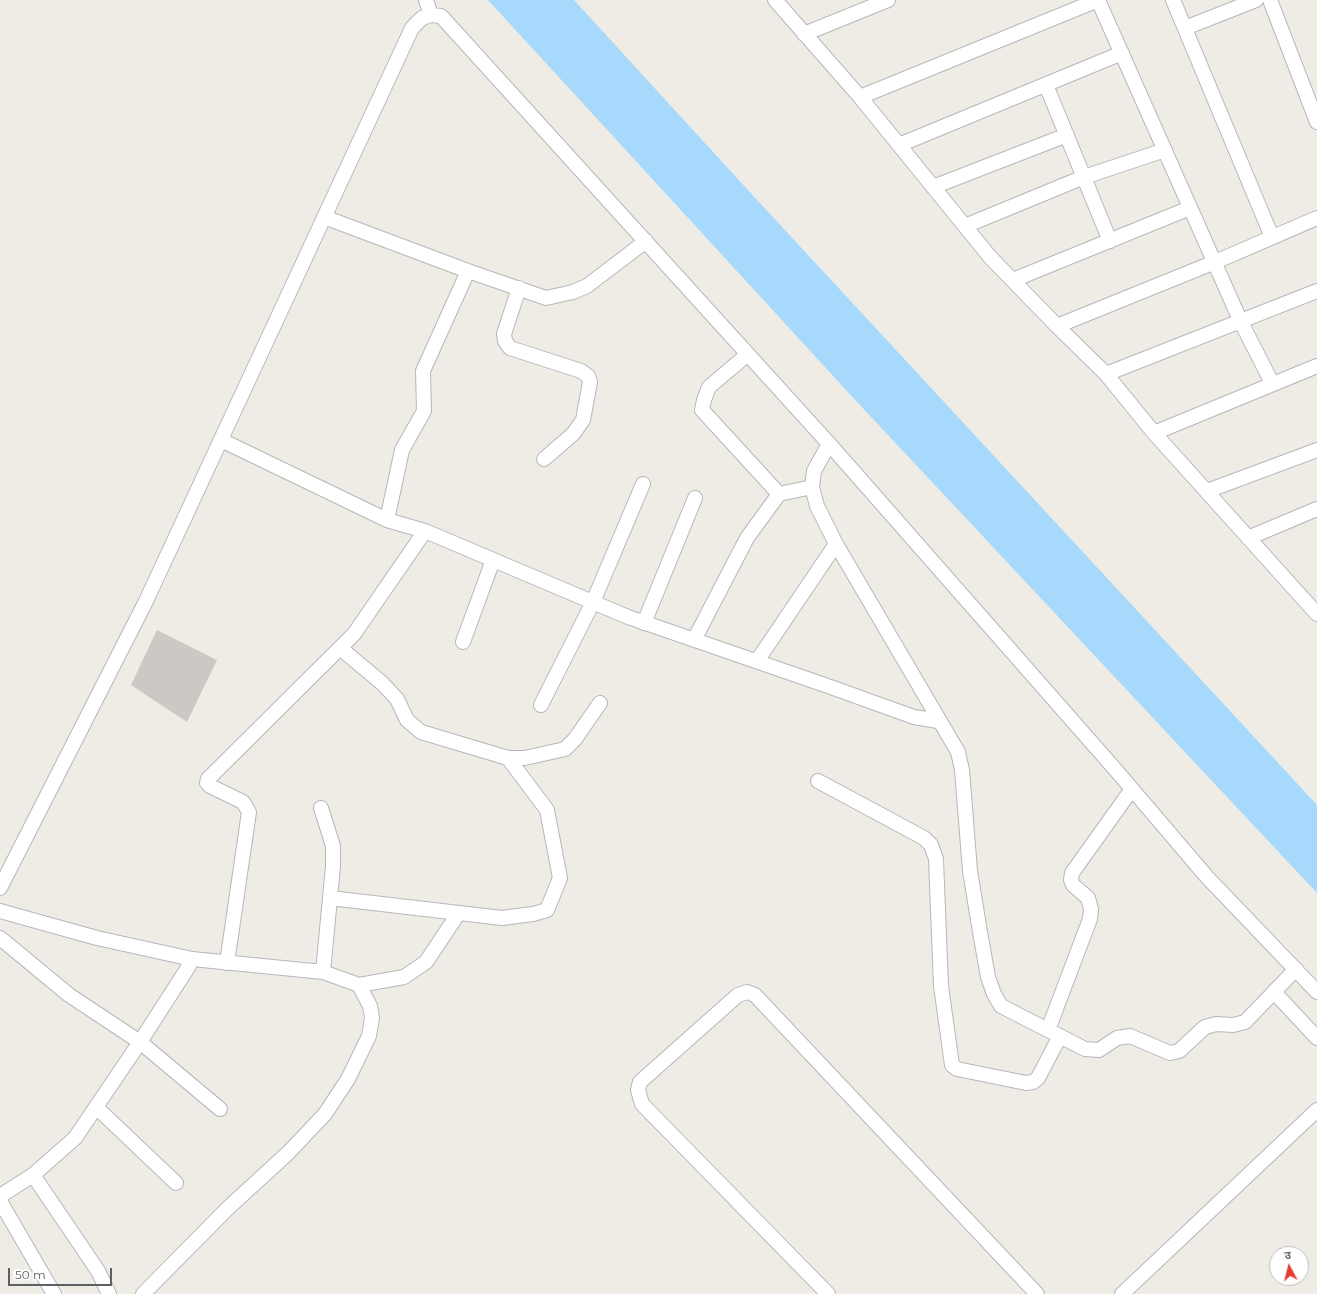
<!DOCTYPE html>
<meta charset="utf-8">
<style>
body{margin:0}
#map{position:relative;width:1317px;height:1294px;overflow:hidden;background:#eeece4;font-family:Montserrat,"Noto Sans Devanagari",sans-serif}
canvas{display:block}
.north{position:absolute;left:1269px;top:1246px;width:40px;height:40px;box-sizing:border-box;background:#fff;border:1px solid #bebfc1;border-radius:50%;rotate:353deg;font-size:11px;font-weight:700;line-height:16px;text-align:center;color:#5c6064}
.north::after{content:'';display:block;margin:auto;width:14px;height:18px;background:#e43d35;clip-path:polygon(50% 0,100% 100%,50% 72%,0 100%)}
.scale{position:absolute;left:8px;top:1268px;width:104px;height:18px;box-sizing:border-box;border:2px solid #5c6064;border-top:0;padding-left:5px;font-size:12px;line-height:14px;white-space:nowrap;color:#5c6064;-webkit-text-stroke:3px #fff;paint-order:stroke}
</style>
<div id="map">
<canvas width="1317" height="1294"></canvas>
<div class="north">उ</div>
<div class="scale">50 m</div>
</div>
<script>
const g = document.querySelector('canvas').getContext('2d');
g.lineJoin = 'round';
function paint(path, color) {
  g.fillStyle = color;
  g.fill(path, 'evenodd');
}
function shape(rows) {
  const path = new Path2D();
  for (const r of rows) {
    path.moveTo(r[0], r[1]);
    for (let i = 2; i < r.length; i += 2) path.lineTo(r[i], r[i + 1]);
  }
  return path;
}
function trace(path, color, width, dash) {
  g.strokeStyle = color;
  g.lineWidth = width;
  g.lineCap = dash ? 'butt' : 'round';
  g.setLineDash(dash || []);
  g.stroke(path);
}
paint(shape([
 [488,0,574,0,746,188,1317,805,1317,893,858,403]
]), '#a6d9fc');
paint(shape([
 [157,630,217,660,187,722,131,685]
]), '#ccc8c4');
const minor = shape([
 [426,0,431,15],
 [775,0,860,97,990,257,1057,326,1106,374,1154,433,1317,614],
 [1098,0,1240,320,1272,383],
 [1173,0,1272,237],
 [1270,0,1317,122],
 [1185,28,1256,0],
 [804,34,888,0],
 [1046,85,1110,241],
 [860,97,1098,0],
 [899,145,1122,53],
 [933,187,1067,135],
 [324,217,468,271,546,298,573,292,587,286,646,241],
 [965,226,1084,177,1165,150],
 [1013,280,1190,208],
 [519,288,504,334,505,341,510,348,581,371,588,376,590,382,583,420,573,434,544,459],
 [1057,326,1215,262,1317,218],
 [748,354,709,387,704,400,702,410,779,494],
 [1106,374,1317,291],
 [1154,433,1317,366],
 [221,440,387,520,425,531,628,617,825,685,914,717,938,721],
 [829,444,814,471,812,487,817,506,836,544,958,752,962,770,970,871,980,932,988,977,994,994,1001,1006,1085,1049,1099,1050,1117,1038,1130,1036,1170,1053,1179,1051,1205,1027,1216,1024,1233,1025,1245,1022,1296,969],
 [1207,491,1317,450],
 [387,520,402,450,424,411,423,371,468,271],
 [1248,538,1317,509],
 [644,623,695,498],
 [694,640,747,538,779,494,812,487],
 [463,642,493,560],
 [340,648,382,683,397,699,407,720,421,732,508,758,525,758,565,749,575,739,600,703],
 [757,661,836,544],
 [541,705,593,602,643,484],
 [818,781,924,838,931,845,936,859,941,986,952,1065,957,1069,1026,1083,1033,1082,1038,1078,1060,1036],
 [321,808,333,846,333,866,323,972],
 [0,888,146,601,412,28,422,18,431,15,441,16,832,447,1114,768,1207,877,1317,992],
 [330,898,502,918,533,914,547,910,560,878,547,810,508,758],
 [0,911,97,938,192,959,323,972,359,985,404,977,426,962,458,914],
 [0,938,69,995,140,1042,220,1109],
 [227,963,249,812,243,802,210,786,207,783,208,779,354,634,425,531],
 [1274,992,1317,1038],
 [1048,1030,1090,919,1091,909,1088,898,1073,885,1071,880,1072,873,1132,789],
 [96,1107,176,1183],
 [33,1175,98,1271,109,1294],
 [0,1196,33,1175,75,1138,140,1042,187,969,192,959],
 [0,1201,54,1294],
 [143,1294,228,1208,288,1153,325,1114,348,1079,369,1036,372,1018,370,1006,359,985],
 [828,1294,642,1104,638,1090,640,1082,738,995,747,992,755,995,1037,1294],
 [1122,1294,1317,1110]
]);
trace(minor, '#b5b7bb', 16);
trace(minor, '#fff', 14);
</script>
